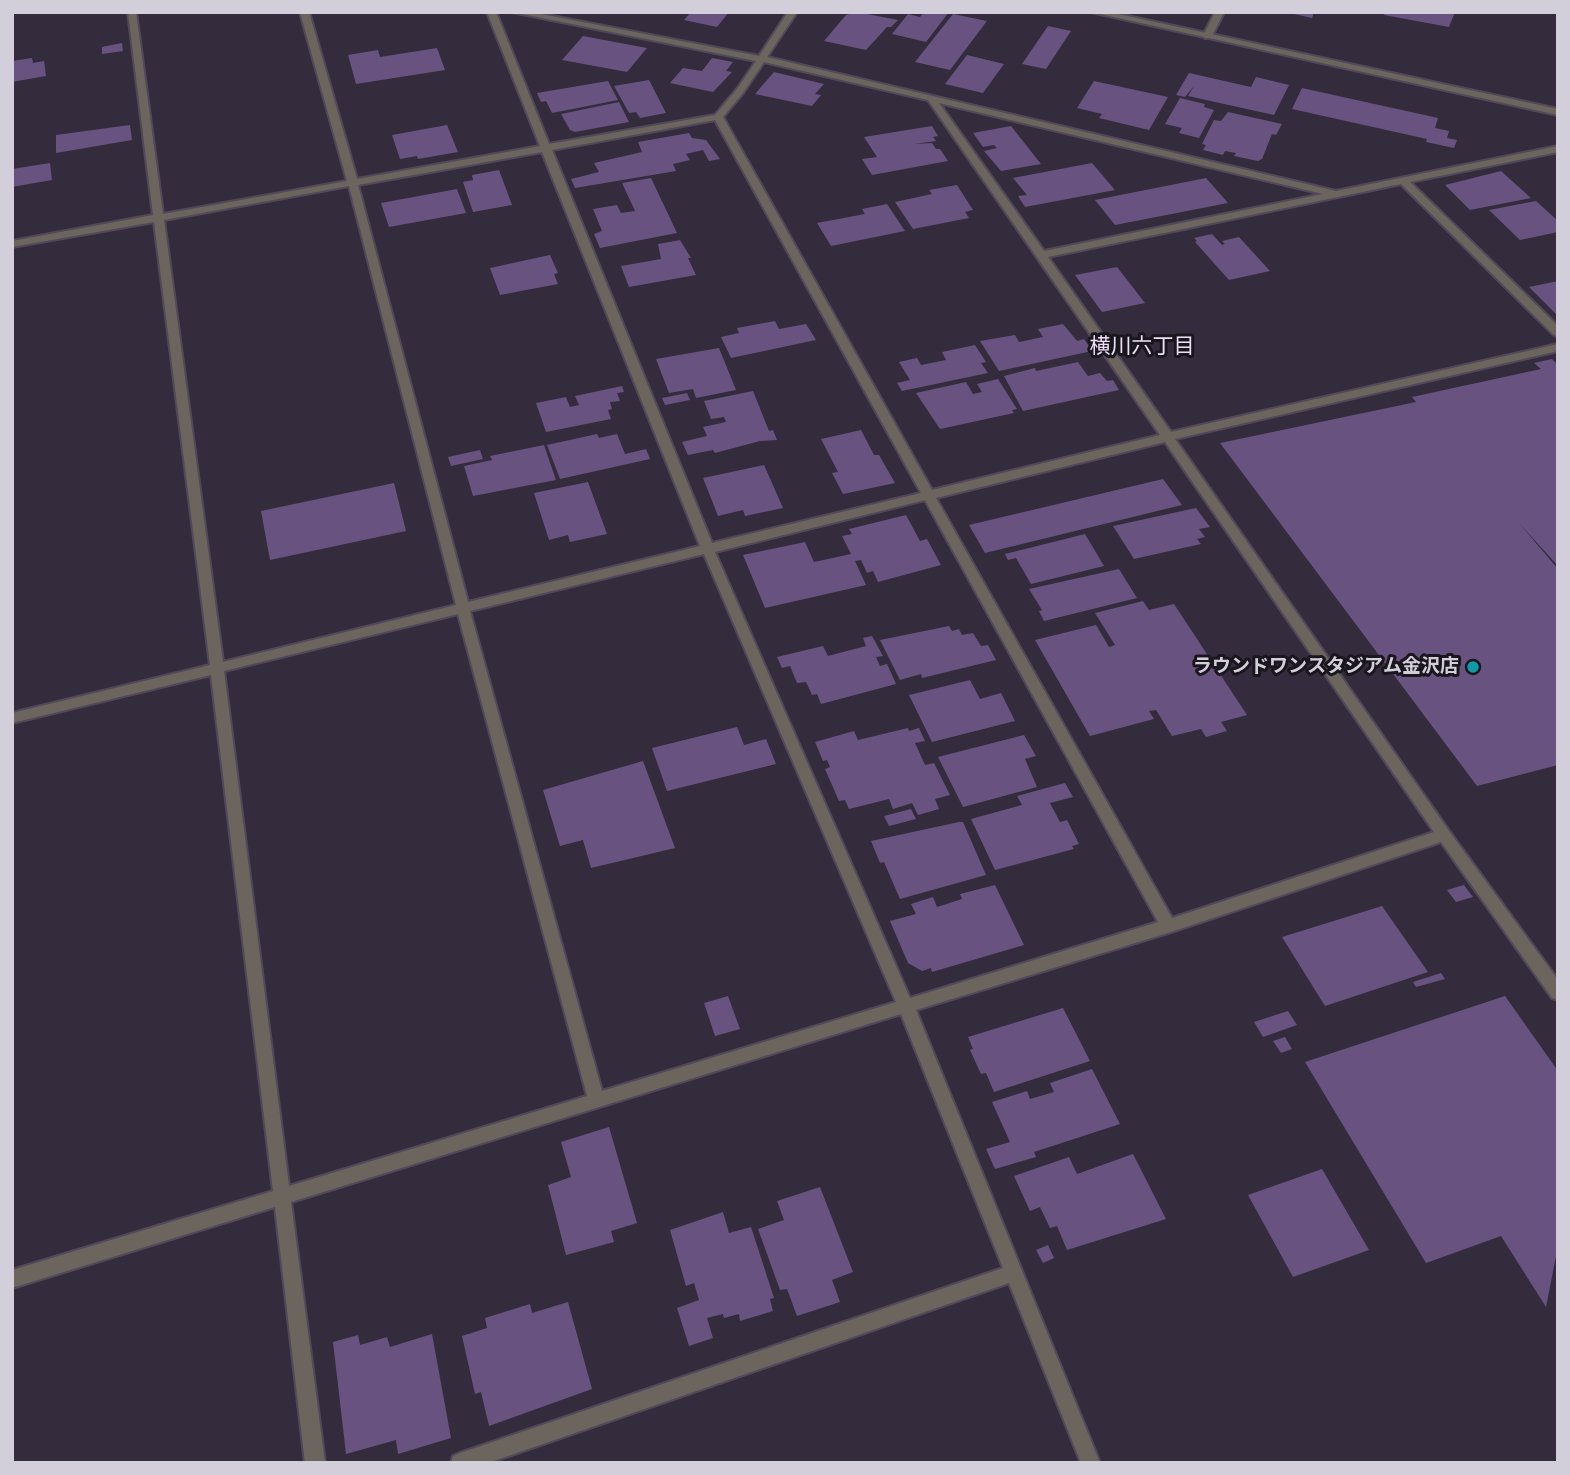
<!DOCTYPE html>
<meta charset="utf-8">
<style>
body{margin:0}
#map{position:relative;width:1570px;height:1475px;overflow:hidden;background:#342c3d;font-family:Merriweather,serif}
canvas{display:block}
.frame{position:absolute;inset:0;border:14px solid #d3cfda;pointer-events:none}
</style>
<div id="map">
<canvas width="1570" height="1475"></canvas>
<div class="frame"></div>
</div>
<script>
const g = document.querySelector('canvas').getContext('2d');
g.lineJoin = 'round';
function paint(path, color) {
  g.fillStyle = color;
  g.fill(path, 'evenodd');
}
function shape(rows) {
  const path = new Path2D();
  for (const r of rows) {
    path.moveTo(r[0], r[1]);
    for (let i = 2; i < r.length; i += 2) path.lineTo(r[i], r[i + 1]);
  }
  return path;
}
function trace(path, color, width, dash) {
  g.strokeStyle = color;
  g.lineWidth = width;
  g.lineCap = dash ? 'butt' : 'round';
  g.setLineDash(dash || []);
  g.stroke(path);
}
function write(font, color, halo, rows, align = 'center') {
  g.font = font + ' Merriweather,"Noto Sans JP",serif';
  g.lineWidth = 6;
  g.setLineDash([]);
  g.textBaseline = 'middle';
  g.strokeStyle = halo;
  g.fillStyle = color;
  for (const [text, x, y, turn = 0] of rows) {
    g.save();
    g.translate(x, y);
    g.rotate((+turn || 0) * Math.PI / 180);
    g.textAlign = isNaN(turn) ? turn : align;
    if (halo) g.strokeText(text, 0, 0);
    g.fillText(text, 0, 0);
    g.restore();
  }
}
paint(shape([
 [691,12,729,12,717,27,684,20],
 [857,12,898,20,891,27,887,27,866,50,824,41,846,15],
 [924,12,949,12,926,42,892,34,908,14,920,17],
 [1285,12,1314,12,1312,18],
 [1385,12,1455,12,1449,27,1384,15],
 [953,14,987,21,950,70,915,62],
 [1048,26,1071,31,1046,69,1022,64],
 [583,36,647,48,627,72,562,60],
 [122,43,123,51,102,54,102,47],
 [437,48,445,70,356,84,348,55,378,50,380,57],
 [967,55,1004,64,983,93,945,84],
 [32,58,33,63,44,61,46,76,12,82,12,61],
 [712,58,733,62,726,71,732,72,713,92,670,83,683,68,702,71],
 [774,72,824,84,815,94,821,95,812,106,755,94],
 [1189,73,1251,87,1256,77,1289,85,1274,115,1188,96,1194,86,1185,97,1176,95],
 [649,80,666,113,640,118,636,112,629,113,614,86],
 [608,81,618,100,573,109,552,113,546,101,541,102,537,93],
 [1094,81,1168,97,1149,130,1099,118,1102,114,1077,108],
 [1302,88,1438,118,1435,128,1449,131,1447,138,1457,140,1454,148,1426,142,1427,139,1292,109],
 [1180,98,1205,104,1204,107,1214,110,1199,138,1179,133,1182,128,1165,124],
 [619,102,629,122,575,132,570,130,561,114],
 [1228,112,1282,124,1276,135,1272,134,1262,159,1258,161,1234,156,1236,153,1225,151,1223,155,1203,150,1206,145,1202,144,1214,120,1221,121],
 [130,125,132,140,56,153,56,135],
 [447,125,458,152,418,159,417,156,400,159,392,135],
 [932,126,938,136,933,137,936,141,914,144,932,143,936,149,940,149,948,161,872,175,862,159,877,157,864,137],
 [1011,126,1041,164,1001,171,984,151,997,148,994,145,983,147,973,133],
 [689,133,692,138,706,140,720,159,709,161,703,150,686,154,690,160,673,164,676,171,575,188,571,179,599,172,594,163,642,152,638,142],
 [50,163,52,180,12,187,12,169],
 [1092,163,1115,190,1025,207,1018,196,1027,195,1013,178],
 [499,170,512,205,473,212,463,182,473,180,472,175],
 [1501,171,1531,198,1470,210,1445,185],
 [651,178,677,233,600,248,594,234,602,231,593,209,617,205,621,213,635,211,622,183],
 [1206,178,1228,203,1115,225,1095,200],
 [957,185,973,210,965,212,969,218,913,229,895,202,932,194,929,190],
 [457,189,466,213,389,227,381,203],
 [1536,201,1558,221,1558,232,1520,240,1489,210],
 [887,204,905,231,831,246,817,223,865,214,862,209],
 [1212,234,1222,245,1225,244,1222,241,1239,237,1270,271,1229,280,1195,242,1197,241,1194,238],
 [680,240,691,258,688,258,696,275,629,287,621,266,661,259,658,244],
 [550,255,558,273,554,274,558,284,500,295,490,268],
 [1117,267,1145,303,1102,312,1075,275],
 [1558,281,1558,316,1529,287],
 [775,321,779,329,806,324,816,340,731,358,721,337,739,333,737,328],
 [1063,324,1077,341,1084,339,1092,351,999,371,980,341,1015,335,1019,342,1043,337,1038,329],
 [975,345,986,362,981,363,988,373,902,391,897,383,910,380,899,362,917,358,921,365,946,360,942,352],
 [719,348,736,390,696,398,693,389,669,393,656,359],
 [1552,359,1558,365,1558,566,1519,523,1558,569,1558,765,1477,786,1220,443,1416,402,1412,397,1541,369,1534,363],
 [1078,362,1088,376,1100,373,1107,381,1113,380,1119,390,1023,411,1004,376,1035,368,1036,371],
 [998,379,1017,409,1012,410,1014,413,940,429,916,393,966,382,973,394,982,392,977,384],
 [622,386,624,392,617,393,620,401,610,402,612,409,608,410,611,419,546,432,536,403,566,397,570,407,579,405,575,396],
 [753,391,769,431,773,430,777,440,760,441,715,453,713,450,688,455,682,442,707,436,703,427,726,422,724,417,711,419,704,401],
 [687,393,690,400,665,405,662,398],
 [861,430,874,455,879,455,895,483,843,494,832,473,838,472,821,439],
 [597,434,599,438,617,434,625,454,646,449,650,459,560,479,547,445],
 [544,445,556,480,473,496,464,466,492,460,490,456],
 [480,450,483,459,451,466,448,457],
 [764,465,783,508,745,516,743,510,718,516,703,478],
 [1163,479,1182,505,985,553,969,525],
 [588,482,607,534,570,542,568,535,549,540,534,493],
 [394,483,406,531,270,560,261,511],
 [1196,508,1210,527,1199,529,1205,537,1197,539,1201,544,1134,559,1113,526],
 [906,515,920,541,927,539,941,565,878,582,873,571,867,573,861,560,855,561,866,585,765,608,743,555,805,542,814,562,851,554,842,536,852,534,849,529],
 [1085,534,1104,566,1031,584,1016,558,1008,560,1005,554],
 [1119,569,1137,598,1044,621,1039,611,1042,610,1029,589],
 [1143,601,1149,610,1174,604,1247,715,1221,722,1227,731,1206,737,1201,729,1172,736,1156,710,1149,711,1154,719,1090,736,1035,640,1096,625,1109,647,1115,645,1095,613],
 [949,626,952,631,959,629,962,635,973,633,981,646,988,645,996,660,922,678,921,674,900,680,880,640],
 [872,636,883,656,876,657,880,666,887,664,896,684,821,704,817,694,812,695,806,682,797,683,790,666,782,668,777,657,823,646,828,656,866,646,863,638],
 [970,680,980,699,1001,693,1015,721,932,742,909,695],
 [737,727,744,745,766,739,776,764,667,791,652,748],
 [908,728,909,731,919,728,925,741,915,743,925,765,934,763,950,795,935,799,939,809,918,815,912,803,893,809,889,799,849,809,845,800,839,801,825,769,830,767,827,760,823,761,815,742,854,731,858,740],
 [1024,735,1036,756,1025,759,1037,787,963,807,938,757],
 [643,761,675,848,591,868,583,840,560,846,543,790],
 [1065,783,1073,797,1050,803,1060,822,1067,820,1079,844,1072,846,1074,849,995,870,971,819,1022,805,1017,796],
 [911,809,916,819,889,826,884,816],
 [959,822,963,822,986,875,900,899,884,862,880,863,871,841],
 [995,885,1024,945,932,972,931,968,922,971,908,963,890,921,916,914,911,904,933,897,937,907,962,899,960,894],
 [1464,885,1473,897,1456,902,1447,890],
 [1382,906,1428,972,1325,1006,1282,937],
 [1441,973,1445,979,1416,987,1413,982],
 [728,996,740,1029,715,1036,704,1003],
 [1505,996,1558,1071,1558,1246,1546,1307,1501,1236,1426,1263,1305,1062],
 [1063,1008,1090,1061,994,1092,986,1073,981,1074,970,1050,973,1049,968,1037],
 [1288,1011,1297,1025,1263,1037,1254,1022],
 [1285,1037,1292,1049,1281,1053,1273,1041],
 [1092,1069,1120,1124,1034,1152,1036,1157,995,1169,986,1149,1010,1142,992,1102,1027,1091,1030,1099,1054,1092,1050,1083],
 [609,1127,637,1223,611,1231,614,1242,566,1255,548,1185,571,1177,561,1142],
 [1133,1154,1166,1219,1067,1250,1057,1226,1050,1228,1040,1207,1030,1211,1014,1176,1069,1157,1077,1174],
 [1322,1169,1369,1250,1293,1277,1248,1195],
 [820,1187,853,1272,832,1280,840,1302,797,1316,787,1289,780,1290,758,1229,784,1220,777,1201],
 [723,1212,729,1233,751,1227,774,1298,770,1299,773,1311,740,1321,739,1314,724,1318,723,1314,707,1318,713,1338,689,1346,677,1308,699,1300,694,1283,686,1286,670,1230],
 [1048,1245,1054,1258,1043,1263,1036,1250],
 [568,1302,592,1389,489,1426,481,1392,475,1394,462,1336,487,1328,485,1318,530,1304,532,1313],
 [432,1334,451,1438,398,1454,396,1440,346,1454,333,1342,358,1335,360,1345,387,1337,390,1347]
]), '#685280');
const minor = shape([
 [128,12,136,12,163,214,347,181,300,12,309,12,357,179,540,146,487,12,496,12,549,144,715,115,737,89,756,61,512,12,531,12,759,56,788,12,797,12,767,57,1336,191,1558,146,1558,152,1410,182,1558,326,1558,336,1554,335,1401,184,1048,257,1171,432,1558,344,1558,351,1175,439,1449,831,1558,980,1558,1000,1552,998,1441,842,1168,933,916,1010,1100,1463,1081,1463,1009,1283,488,1463,451,1463,453,1456,460,1453,1003,1268,901,1014,291,1202,325,1463,305,1463,275,1207,12,1288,12,1270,273,1191,211,675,12,723,12,713,210,665,154,222,12,247,12,241,153,215,128,12],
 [764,62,928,100,1160,435,932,490,723,117,743,93,764,62],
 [939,103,1323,194,1044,251,939,103],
 [715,120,921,493,712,543,552,150,715,120],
 [542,152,700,546,468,602,358,185,542,152],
 [349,186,456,605,223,662,164,220,349,186],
 [1165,442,1434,832,1172,918,936,498,1165,442],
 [925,500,1158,922,910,998,715,552,925,500],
 [704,554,896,1002,602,1091,470,611,704,554],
 [458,614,587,1096,289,1186,224,671,458,614],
 [1215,12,1224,12,1211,38,1205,38,1203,36,1215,12]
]);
const tertiary = shape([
 [1091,12,1109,12,1558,109,1558,115,1091,12]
]);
trace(minor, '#514959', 4);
trace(tertiary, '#514959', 4);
paint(minor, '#6c655e');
paint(tertiary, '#6c655e');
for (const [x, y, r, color] of [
 [1473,667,7,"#0f9aa8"]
]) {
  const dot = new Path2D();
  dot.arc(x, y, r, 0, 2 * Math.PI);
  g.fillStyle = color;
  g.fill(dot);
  trace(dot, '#1a161e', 2.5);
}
write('bold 19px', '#d3cfda', '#1a161e', [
 ["ラウンドワンスタジアム金沢店",1459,667]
], 'right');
write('21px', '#eeddf7', '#1a161e', [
 ["横川六丁目",1142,347]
]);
</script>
